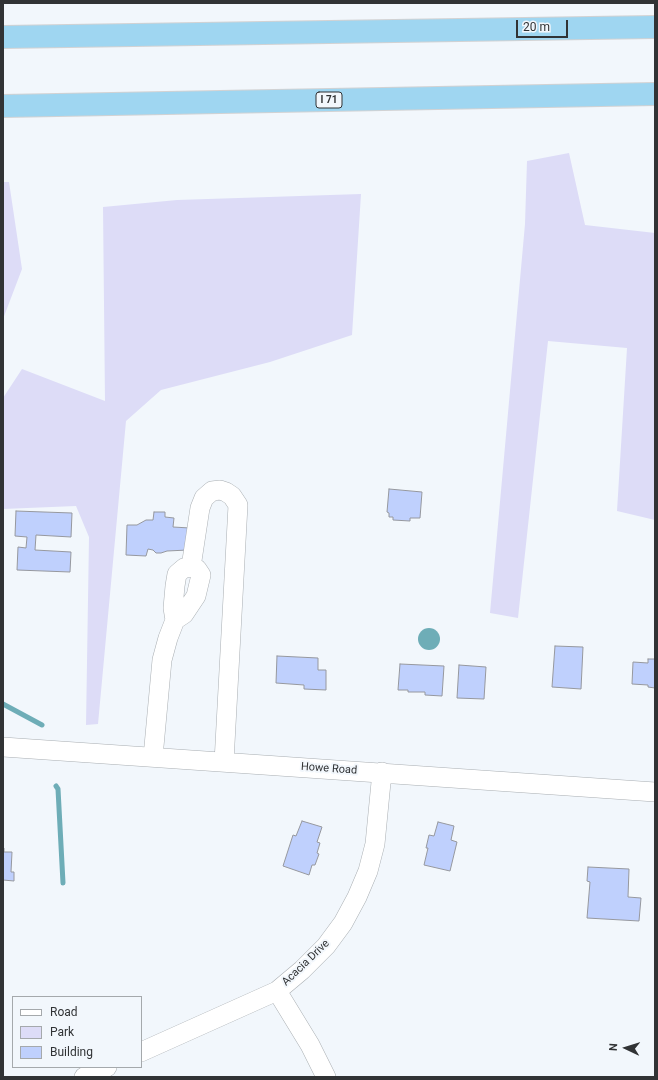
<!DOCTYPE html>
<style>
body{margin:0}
#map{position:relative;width:658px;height:1080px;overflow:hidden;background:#f2f7fc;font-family:Roboto,sans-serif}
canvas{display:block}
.frame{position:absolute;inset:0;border:4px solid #313335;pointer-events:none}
.legend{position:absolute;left:12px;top:996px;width:130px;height:72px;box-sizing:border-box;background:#f2f7fc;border:1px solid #a5a9ac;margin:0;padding:5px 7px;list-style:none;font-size:12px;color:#313335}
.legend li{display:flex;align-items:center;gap:8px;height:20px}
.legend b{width:20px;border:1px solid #a5a9ac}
.north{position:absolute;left:606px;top:1028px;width:40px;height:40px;-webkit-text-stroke:3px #f2f7fc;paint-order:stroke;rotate:274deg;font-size:11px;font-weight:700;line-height:16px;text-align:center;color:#313335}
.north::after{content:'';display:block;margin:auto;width:14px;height:18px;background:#313335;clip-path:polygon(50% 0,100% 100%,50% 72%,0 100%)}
.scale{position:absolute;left:516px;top:20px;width:52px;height:18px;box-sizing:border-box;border:2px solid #313335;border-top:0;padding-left:5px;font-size:12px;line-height:14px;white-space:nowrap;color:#313335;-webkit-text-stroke:3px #f2f7fc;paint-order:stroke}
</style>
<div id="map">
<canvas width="658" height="1080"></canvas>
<div class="frame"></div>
<ul class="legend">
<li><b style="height:5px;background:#fff"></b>Road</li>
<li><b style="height:11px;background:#dddcf7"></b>Park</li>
<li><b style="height:11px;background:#bfd0fd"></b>Building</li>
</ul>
<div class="north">N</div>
<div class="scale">20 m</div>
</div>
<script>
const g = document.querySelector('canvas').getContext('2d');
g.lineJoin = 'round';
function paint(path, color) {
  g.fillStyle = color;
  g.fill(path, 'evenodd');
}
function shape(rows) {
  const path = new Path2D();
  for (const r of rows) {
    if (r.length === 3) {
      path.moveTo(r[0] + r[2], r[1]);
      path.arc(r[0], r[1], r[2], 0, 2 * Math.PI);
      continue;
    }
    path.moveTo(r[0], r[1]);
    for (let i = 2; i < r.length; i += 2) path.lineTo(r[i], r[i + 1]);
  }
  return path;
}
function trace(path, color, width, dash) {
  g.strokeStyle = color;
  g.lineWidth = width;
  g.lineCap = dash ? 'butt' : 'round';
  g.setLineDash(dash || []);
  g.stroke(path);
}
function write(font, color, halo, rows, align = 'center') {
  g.font = font + ' Roboto,sans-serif';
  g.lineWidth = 4;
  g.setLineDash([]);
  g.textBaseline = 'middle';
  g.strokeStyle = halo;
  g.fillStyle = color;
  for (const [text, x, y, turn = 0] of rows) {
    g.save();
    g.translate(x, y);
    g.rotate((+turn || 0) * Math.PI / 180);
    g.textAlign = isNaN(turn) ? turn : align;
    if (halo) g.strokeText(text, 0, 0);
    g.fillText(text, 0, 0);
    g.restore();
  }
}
paint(shape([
 [569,153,585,225,655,233,655,520,617,511,627,348,548,341,518,618,490,613,525,224,527,161],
 [3,182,9,182,22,269,3,319],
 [361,194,352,335,270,362,161,390,126,421,98,724,86,725,89,537,76,506,3,509,3,398,22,369,105,401,103,207,177,200]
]), '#dddcf7');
paint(shape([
 [429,639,11]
]), '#6eadb7');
trace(shape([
 [3,704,42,725],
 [56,786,58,789,63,883]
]), '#6eadb7', 5);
const building = shape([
 [389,489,422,492,420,518,410,518,410,521,393,520,393,517,389,517,389,513,387,512,389,489],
 [16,511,72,513,71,537,36,535,35,550,71,552,70,572,17,570,18,547,26,548,27,537,15,536,16,511],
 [154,512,165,512,165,517,174,518,173,527,190,528,188,550,167,551,161,553,156,553,153,550,148,549,146,556,126,555,127,525,137,525,146,520,153,520,154,512],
 [555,646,583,647,581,689,552,687,555,646],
 [277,656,318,658,318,670,326,670,326,690,304,689,304,685,276,683,277,656],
 [648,659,655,659,655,688,648,687,648,685,632,684,633,662,648,663,648,659],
 [400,664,444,666,442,696,425,695,425,692,408,692,408,690,398,690,400,664],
 [459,665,486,667,484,699,457,698,459,665],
 [302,821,322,827,317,842,320,843,317,853,319,854,315,865,312,865,309,875,283,866,293,835,296,836,302,821],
 [438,822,454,826,451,840,457,842,450,871,424,865,428,848,426,848,429,835,434,836,438,822],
 [3,848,4,848,4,852,12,852,11,872,14,872,14,881,3,880,3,848],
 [588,867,629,869,628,897,641,898,639,921,587,918,590,882,587,881,588,867]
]);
paint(building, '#bfd0fd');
trace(building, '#96989e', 1);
const minor = shape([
 [191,567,200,508,204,498,212,491,220,490,226,492,232,496,238,505,224,762],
 [3,747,655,792],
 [153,757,162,660,168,638,175,620,184,614,196,596,201,575,197,569,191,567,184,568,177,574,175,586,173,608,175,620],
 [277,991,310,1045,326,1077],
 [141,1052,277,991,302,970,326,946,343,923,357,897,368,871,375,844,382,772],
 [84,1077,107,1067]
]);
const highway = shape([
 [3,37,655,27],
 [3,106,655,94]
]);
trace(minor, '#a9aeb2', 20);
trace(highway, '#d2d2d3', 24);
trace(minor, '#fff', 19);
trace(highway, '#9fd6f1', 22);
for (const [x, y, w] of [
 [329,100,26]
]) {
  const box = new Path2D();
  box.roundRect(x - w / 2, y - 8, w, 16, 3);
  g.fillStyle = '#f2f7fc';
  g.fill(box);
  trace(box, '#313335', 1);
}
write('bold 10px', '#313335', null, [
 ["I 71",329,100]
]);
write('11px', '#313335', '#f2f7fc', [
 ["Howe Road",329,769,4],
 ["Acacia Drive",306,963,-44]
]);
</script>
